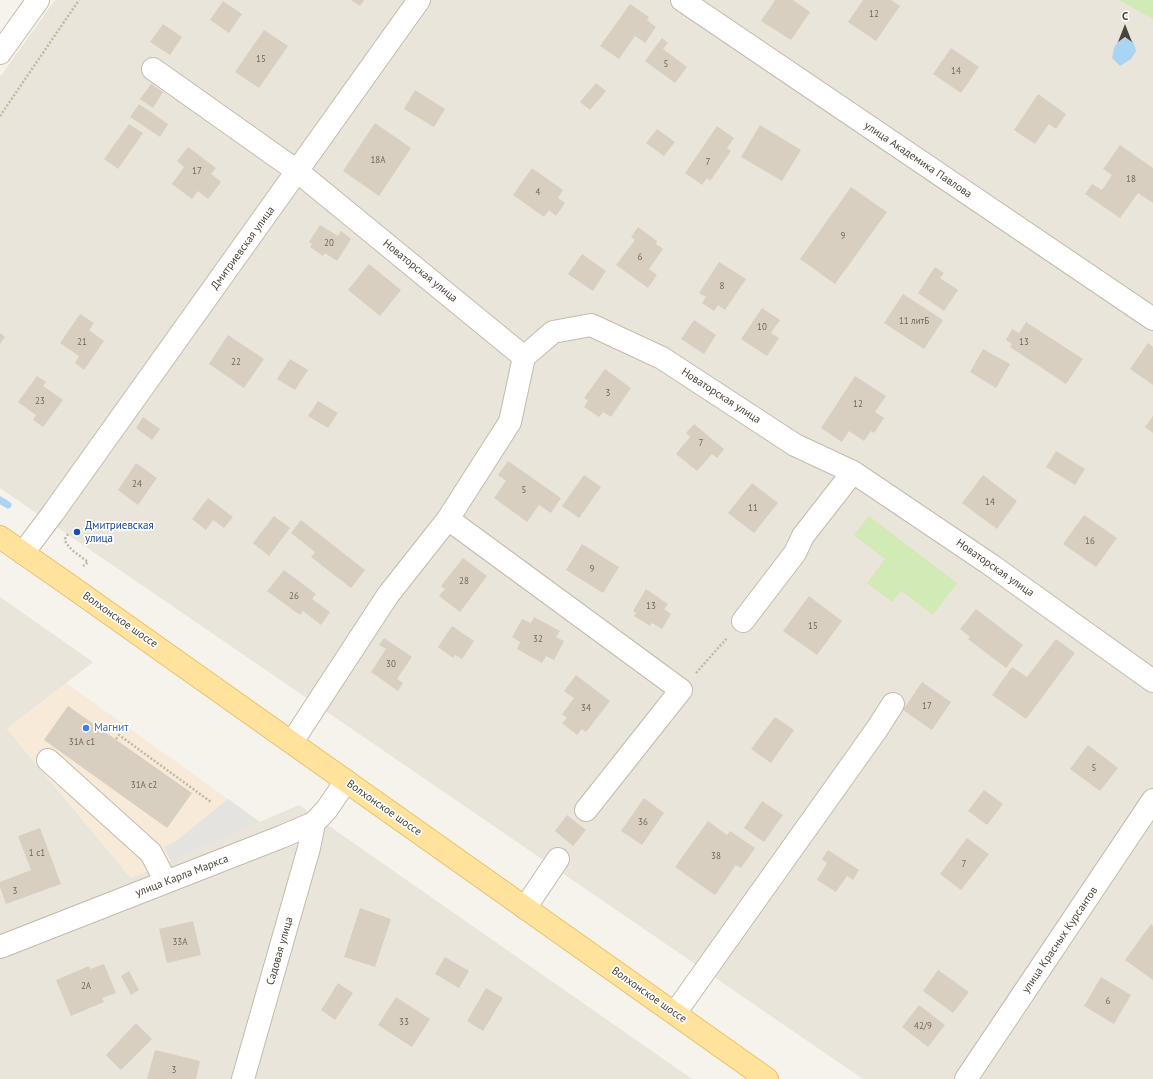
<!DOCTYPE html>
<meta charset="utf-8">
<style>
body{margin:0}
#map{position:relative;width:1153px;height:1079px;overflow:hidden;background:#f6f3ec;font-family:"PT Sans",sans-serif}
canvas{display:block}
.north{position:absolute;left:1105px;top:8px;width:40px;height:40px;-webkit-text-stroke:3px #fff;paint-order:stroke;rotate:0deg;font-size:11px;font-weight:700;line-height:16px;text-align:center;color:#4b4439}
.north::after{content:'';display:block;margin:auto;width:14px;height:18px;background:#4b4439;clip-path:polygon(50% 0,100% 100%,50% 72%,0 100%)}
</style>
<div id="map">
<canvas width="1153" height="1079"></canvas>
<div class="north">С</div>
</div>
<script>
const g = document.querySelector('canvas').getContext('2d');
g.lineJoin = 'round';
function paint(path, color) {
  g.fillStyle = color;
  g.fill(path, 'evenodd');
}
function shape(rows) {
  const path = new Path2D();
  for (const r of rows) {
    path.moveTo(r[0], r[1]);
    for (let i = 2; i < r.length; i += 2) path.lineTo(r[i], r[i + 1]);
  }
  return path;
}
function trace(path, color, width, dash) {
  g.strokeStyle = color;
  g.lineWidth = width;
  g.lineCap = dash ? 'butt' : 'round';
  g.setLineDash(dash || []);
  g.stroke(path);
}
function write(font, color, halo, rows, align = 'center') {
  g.font = font + ' "PT Sans",sans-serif';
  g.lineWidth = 3.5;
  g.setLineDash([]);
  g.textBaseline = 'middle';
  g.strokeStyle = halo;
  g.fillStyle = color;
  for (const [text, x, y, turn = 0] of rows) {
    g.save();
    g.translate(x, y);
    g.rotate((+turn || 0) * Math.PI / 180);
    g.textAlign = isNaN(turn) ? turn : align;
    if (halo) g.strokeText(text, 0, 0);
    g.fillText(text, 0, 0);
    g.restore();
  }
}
paint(shape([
 [55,0,1153,0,1153,1079,863,1079,0,488,0,77],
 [0,597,93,662,7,729,131,878,299,805,692,1079,0,1079]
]), '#eae5da');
paint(shape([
 [66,683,228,799,260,822,131,878,7,729]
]), '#f7ead8');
paint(shape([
 [1119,0,1153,0,1153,19],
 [869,516,957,583,933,615,901,591,892,602,867,583,885,559,854,535]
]), '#d2eab5');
paint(shape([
 [228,799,260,822,171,861,164,847,175,842]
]), '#e5e3e0');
paint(shape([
 [1126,38,1133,41,1136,51,1131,59,1120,66,1112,58,1114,48,1118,41]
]), '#a9d4f2');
trace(shape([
 [0,500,8,505]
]), '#a9d4f2', 7);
paint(shape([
 [351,0,364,0,360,6],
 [775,0,793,0,810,12,791,40,761,21],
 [863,0,891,0,900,6,876,41,848,22],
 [223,1,242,14,229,33,210,20],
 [630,4,649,17,647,20,656,27,645,43,635,36,619,59,600,46],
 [163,24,182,37,170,55,150,42],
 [264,30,288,46,259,88,235,72],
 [662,38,668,43,663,49,687,67,675,83,645,61],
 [951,48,979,67,961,93,933,74],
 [596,83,606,91,590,110,580,102],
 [151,84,163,92,153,108,140,99],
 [415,90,445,109,434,127,404,109],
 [1038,94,1066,114,1056,129,1049,124,1035,144,1014,130],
 [139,104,168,124,160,137,130,117],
 [375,123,411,148,379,196,343,171],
 [129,124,143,133,118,169,104,159],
 [760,125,801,150,782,181,741,157],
 [717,126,734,138,727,148,731,151,710,181,707,178,702,185,685,173],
 [657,129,675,142,664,156,646,143],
 [1120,145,1153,168,1153,203,1138,193,1120,218,1085,194,1092,184,1102,190,1112,175,1103,169],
 [188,147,216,168,211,174,221,182,208,199,198,191,192,199,172,184,184,167,177,161],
 [532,168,563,190,558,198,565,203,556,216,549,210,544,217,513,195],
 [851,187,887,212,835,284,800,259],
 [320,225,338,236,341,231,351,239,337,261,325,253,323,256,310,247,312,244,309,242],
 [638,227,657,241,656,244,663,249,649,269,657,275,648,288,616,265,635,240,631,237],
 [582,254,606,271,593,291,568,274],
 [719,262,746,279,725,310,718,305,714,311,702,303,706,297,699,293],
 [369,264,401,290,380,316,348,290],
 [935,267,944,273,940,278,958,290,944,311,918,293],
 [903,294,943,320,924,349,884,323],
 [762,308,780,320,771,333,779,338,767,356,741,339],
 [80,314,94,323,89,330,104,341,84,370,75,363,79,356,60,343],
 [694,320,716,335,704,354,681,339],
 [1026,322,1083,359,1066,384,1010,347,1012,344,1006,340,1012,329,1019,333],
 [0,333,5,337,0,344],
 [228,335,264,359,244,388,209,364],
 [1148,343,1153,347,1153,385,1130,369],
 [983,349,1010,364,996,388,970,372],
 [290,359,308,370,295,390,277,379],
 [605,369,631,388,611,417,603,412,599,417,584,407,588,401,584,398],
 [37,376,46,382,43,386,63,400,43,427,33,420,36,415,18,402],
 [855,376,886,396,875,412,884,418,874,433,871,431,864,441,849,431,842,442,821,428],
 [318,401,338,413,328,428,308,416],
 [1153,416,1153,433,1145,427],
 [143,417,160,429,152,440,136,428],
 [694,424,724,449,717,458,712,454,697,471,676,454,690,437,686,433],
 [1056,451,1085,469,1075,485,1046,467],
 [508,461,561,498,551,513,539,505,527,522,494,498,506,481,498,475],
 [136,463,157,478,138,505,118,490],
 [584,475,601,487,579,518,562,506],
 [983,475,1017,501,997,529,962,503],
 [752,483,778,503,754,533,728,513],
 [208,498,233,517,224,528,213,520,206,530,192,519],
 [1084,515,1117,538,1096,567,1063,544],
 [274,516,290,528,269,556,253,543],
 [301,520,365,570,351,588,311,557,315,552,291,533],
 [582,544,619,567,603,593,566,570],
 [463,558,487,576,460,612,439,596,445,589,441,586],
 [284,570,316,594,312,599,330,612,321,625,303,611,300,615,267,591],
 [646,589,668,604,664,609,671,614,662,629,652,623,650,626,634,616,636,613,633,611],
 [809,596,842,621,817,655,783,631],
 [976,609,1023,645,1006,668,968,639,970,637,960,629],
 [534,617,560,631,556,637,564,641,554,660,546,656,542,663,517,649,520,642,512,637,522,619,531,623],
 [452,626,474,641,462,659,455,655,453,658,438,647],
 [384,638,412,657,397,679,403,683,398,691,371,672,386,649,379,645],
 [1056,639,1075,653,1026,719,992,695,1012,667,1027,677],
 [576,675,610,701,586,732,582,729,577,735,562,723,567,718,562,714,574,698,564,691],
 [922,682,951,702,932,730,903,710],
 [68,706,192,793,167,828,44,740],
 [775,717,794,730,771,763,751,749],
 [1088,745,1118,768,1100,791,1070,769],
 [984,790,1003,804,987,825,968,811],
 [644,798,664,813,642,845,621,831],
 [762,801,783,815,764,842,744,828],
 [567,815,586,830,573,846,555,831],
 [708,821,727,835,730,831,755,848,741,868,736,865,715,895,675,867],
 [40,828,61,884,6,904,0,887,0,882,31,870,18,836],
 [967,838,989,854,961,890,940,874],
 [828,850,859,870,853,880,847,876,836,892,817,880,827,863,822,859],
 [360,908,391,919,375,967,344,957],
 [193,921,201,955,167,963,159,929],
 [1151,924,1153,926,1153,980,1125,960],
 [445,957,469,971,459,988,435,974],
 [104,964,116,993,102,998,104,1002,71,1016,56,980,89,966,90,969],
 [938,970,969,992,953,1013,923,991],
 [129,971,139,990,131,995,121,976],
 [1101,977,1131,995,1114,1024,1084,1006],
 [338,983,353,993,335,1020,321,1010],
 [486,988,503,998,483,1031,467,1021],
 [396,997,430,1019,412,1047,378,1025],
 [919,1005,945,1025,928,1047,902,1027],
 [136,1023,152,1039,121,1070,106,1055],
 [155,1050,200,1061,196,1079,147,1079]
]), '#d8cfc1');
const minor = shape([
 [682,0,1153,319],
 [0,53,38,0],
 [153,69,297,171,524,357],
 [524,357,553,332,591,325,662,358,795,445,853,472,991,565,1153,681],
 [448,519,681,690,586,810],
 [23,553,53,513,419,0],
 [743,621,795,553,803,536,853,472],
 [292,742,388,595,448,519,510,422,524,357],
 [48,760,151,853,166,882],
 [525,908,558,859],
 [0,947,281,837,314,823,327,809,346,781],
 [675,1013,877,729,893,704],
 [243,1079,309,848,314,823],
 [966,1079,1153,800]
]);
const major = shape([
 [0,537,69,585,767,1079]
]);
trace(minor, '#c2bbae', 24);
trace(major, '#e6c16a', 24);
trace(shape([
 [0,116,79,0],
 [68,534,65,539,66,543,72,550,88,562,83,566],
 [696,673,727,638],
 [116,739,119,735,211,802]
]), '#c4b79f', 2.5, [2, 2]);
trace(minor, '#fff', 22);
trace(major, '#ffe39c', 22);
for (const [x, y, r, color] of [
 [77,532,4,"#1a4fb4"],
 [86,728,4,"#3f7fe0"]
]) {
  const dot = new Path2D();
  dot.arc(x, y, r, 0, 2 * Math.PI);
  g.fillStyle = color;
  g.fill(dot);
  trace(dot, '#fff', 1.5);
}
write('9px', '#6e675b', null, [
 ["12",874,14],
 ["15",261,59],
 ["5",666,64],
 ["14",956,71],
 ["18А",378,160],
 ["7",708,162],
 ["17",197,171],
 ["18",1131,179],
 ["4",538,192],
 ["9",843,236],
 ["20",329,243],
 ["6",640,257],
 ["8",722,286],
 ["11 литБ",914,321],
 ["10",762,327],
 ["21",82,342],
 ["13",1024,342],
 ["22",236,362],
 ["3",608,393],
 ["23",40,401],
 ["12",858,404],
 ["7",701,443],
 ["24",137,484],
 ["5",524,490],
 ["14",990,502],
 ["11",753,508],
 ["16",1090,541],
 ["9",592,569],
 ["28",464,581],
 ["26",294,596],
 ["13",651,606],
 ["15",813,626],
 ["32",538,639],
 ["30",391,664],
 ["17",927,706],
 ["34",586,708],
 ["31А с1",82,742],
 ["5",1094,768],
 ["31А с2",144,785],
 ["36",643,822],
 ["1 с1",37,853],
 ["38",716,856],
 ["7",964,864],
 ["3",15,891],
 ["33А",180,942],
 ["2А",86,986],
 ["6",1108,1001],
 ["33",404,1022],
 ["42/9",923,1026],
 ["3",174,1070]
]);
write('11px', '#4b4439', '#fff', [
 ["улица Академика Павлова",918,160,34],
 ["Дмитриевская улица",243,248,-54],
 ["Новаторская улица",420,271,39],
 ["Новаторская улица",721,396,33],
 ["Новаторская улица",995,568,35],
 ["Волхонское шоссе",120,620,35],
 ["Волхонское шоссе",384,808,35],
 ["улица Карла Маркса",182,876,-21],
 ["улица Красных Курсантов",1060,940,-56],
 ["Садовая улица",280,951,-74],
 ["Волхонское шоссе",649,995,35]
]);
write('11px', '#164399', '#fff', [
 ["Дмитриевская",85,526],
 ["улица",85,539]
], 'left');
write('11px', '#366cbe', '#fff', [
 ["Магнит",94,728]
], 'left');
</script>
